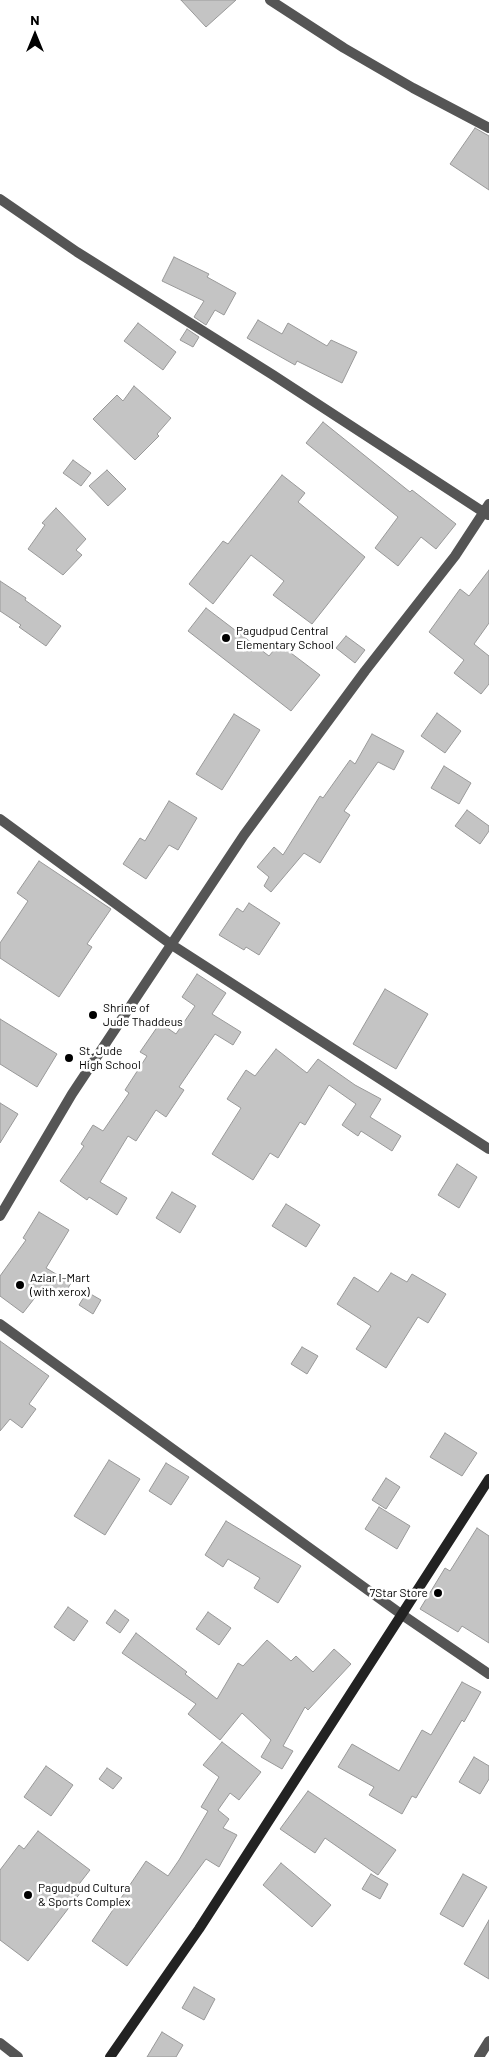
<!DOCTYPE html>
<style>
body{margin:0}
#map{position:relative;width:489px;height:2057px;overflow:hidden;background:#fff;font-family:Barlow,sans-serif}
canvas{display:block}
.north{position:absolute;left:10px;top:10px;width:50px;height:50px;-webkit-text-stroke:4px #fff;paint-order:stroke;rotate:0deg;font-size:14px;font-weight:700;line-height:20px;text-align:center;color:#000}
.north::after{content:'';display:block;margin:auto;width:18px;height:22px;background:#000;clip-path:polygon(50% 0,100% 100%,50% 72%,0 100%)}
</style>
<div id="map">
<canvas width="489" height="2057"></canvas>
<div class="north">N</div>
</div>
<script>
const g = document.querySelector('canvas').getContext('2d');
g.lineJoin = 'round';
function paint(path, color) {
  g.fillStyle = color;
  g.fill(path, 'evenodd');
}
function shape(rows) {
  const path = new Path2D();
  for (const r of rows) {
    path.moveTo(r[0], r[1]);
    for (let i = 2; i < r.length; i += 2) path.lineTo(r[i], r[i + 1]);
  }
  return path;
}
function trace(path, color, width, dash) {
  g.strokeStyle = color;
  g.lineWidth = width;
  g.lineCap = dash ? 'butt' : 'round';
  g.setLineDash(dash || []);
  g.stroke(path);
}
function write(font, color, halo, rows, align = 'center') {
  g.font = font + ' Barlow,sans-serif';
  g.lineWidth = 5;
  g.setLineDash([]);
  g.textBaseline = 'middle';
  g.strokeStyle = halo;
  g.fillStyle = color;
  for (const [text, x, y, turn = 0] of rows) {
    g.save();
    g.translate(x, y);
    g.rotate((+turn || 0) * Math.PI / 180);
    g.textAlign = isNaN(turn) ? turn : align;
    if (halo) g.strokeText(text, 0, 0);
    g.fillText(text, 0, 0);
    g.restore();
  }
}
const building = shape([
 [181,0,236,0,206,27,181,0],
 [475,128,489,136,489,190,450,164,475,128],
 [174,257,209,274,207,277,236,293,224,315,215,310,206,325,194,317,204,301,162,281,174,257],
 [258,320,282,334,288,323,327,346,331,340,357,352,342,383,297,361,295,365,247,338,258,320],
 [138,323,176,352,163,370,124,341,138,323],
 [187,329,199,337,193,347,180,340,187,329],
 [134,386,171,418,157,434,159,436,135,460,93,419,117,395,123,401,134,386],
 [323,422,410,492,412,490,456,524,436,549,421,537,398,566,375,548,398,517,306,443,323,422],
 [73,460,91,473,81,486,63,473,73,460],
 [107,470,126,489,108,506,89,486,107,470],
 [282,475,305,493,298,502,365,557,312,624,273,595,284,581,251,555,213,604,189,584,223,541,228,544,282,475],
 [56,508,86,539,76,550,82,555,63,575,28,549,45,525,42,523,56,508],
 [489,570,489,623,474,644,489,656,489,684,481,694,454,673,464,660,429,632,460,589,469,596,489,570],
 [0,581,26,598,25,600,61,626,46,646,19,627,21,625,0,611,0,581],
 [206,608,269,656,279,644,320,675,291,711,188,631,206,608],
 [346,636,365,650,355,663,336,648,346,636],
 [437,713,461,731,445,753,421,736,437,713],
 [234,714,260,730,222,790,196,774,234,714],
 [372,734,404,751,394,770,378,762,344,811,350,815,320,863,304,853,271,892,264,886,269,877,257,867,274,847,283,855,320,796,323,798,350,760,355,764,372,734],
 [444,766,471,783,459,804,431,788,444,766],
 [169,801,197,818,178,850,169,845,146,879,123,864,140,838,145,841,169,801],
 [467,810,489,826,489,831,480,844,455,826,467,810],
 [39,861,111,909,87,944,92,947,59,997,0,958,0,943,28,901,17,893,39,861],
 [249,903,280,923,259,955,246,947,244,950,219,935,237,908,243,912,249,903],
 [197,974,226,993,212,1014,241,1032,233,1045,215,1034,179,1087,184,1090,166,1117,156,1110,136,1141,128,1136,100,1182,127,1198,117,1215,89,1197,87,1200,60,1181,84,1146,81,1144,93,1125,103,1131,129,1093,125,1090,147,1056,140,1052,160,1023,176,1034,195,1006,182,997,197,974],
 [385,989,428,1014,396,1069,353,1044,385,989],
 [0,1019,57,1054,37,1087,0,1064,0,1019],
 [276,1049,307,1073,318,1059,355,1085,381,1099,370,1117,401,1136,392,1151,361,1131,358,1136,342,1125,356,1104,329,1085,305,1125,300,1122,278,1158,270,1153,253,1180,212,1154,241,1108,227,1099,246,1070,255,1076,276,1049],
 [0,1103,18,1114,0,1143,0,1103],
 [457,1164,477,1177,459,1208,438,1195,457,1164],
 [172,1192,196,1206,180,1233,156,1218,172,1192],
 [286,1204,320,1225,306,1247,272,1226,286,1204],
 [39,1212,69,1230,46,1268,71,1283,62,1298,44,1286,23,1313,0,1296,0,1276,26,1240,23,1238,39,1212],
 [391,1273,407,1282,412,1274,446,1294,428,1323,418,1317,386,1368,356,1349,371,1326,337,1304,354,1277,378,1292,391,1273],
 [87,1292,101,1300,93,1314,79,1305,87,1292],
 [0,1341,49,1376,29,1404,36,1409,22,1428,10,1419,0,1431,0,1341],
 [302,1347,318,1356,307,1374,291,1364,302,1347],
 [445,1433,477,1453,462,1476,430,1457,445,1433],
 [109,1460,140,1479,105,1535,74,1516,109,1460],
 [166,1463,189,1477,171,1505,149,1491,166,1463],
 [386,1478,400,1487,386,1509,372,1500,386,1478],
 [379,1507,410,1526,397,1549,365,1529,379,1507],
 [226,1521,301,1566,278,1603,254,1588,260,1578,228,1559,223,1567,205,1555,226,1521],
 [477,1528,489,1536,489,1643,462,1626,458,1632,420,1609,445,1568,450,1571,477,1528],
 [68,1607,88,1621,74,1641,54,1627,68,1607],
 [115,1610,129,1620,120,1633,106,1623,115,1610],
 [208,1612,231,1628,219,1645,196,1629,208,1612],
 [136,1633,187,1672,185,1674,217,1699,238,1663,243,1666,267,1640,291,1661,296,1656,313,1672,334,1649,351,1664,308,1710,305,1707,283,1746,293,1751,282,1769,261,1757,271,1740,242,1713,220,1740,188,1714,196,1704,122,1653,136,1633],
 [462,1682,481,1692,464,1722,462,1720,416,1798,412,1796,402,1814,369,1795,374,1787,338,1767,352,1744,399,1771,422,1730,431,1735,462,1682],
 [222,1742,261,1772,239,1800,230,1793,218,1810,229,1819,223,1828,237,1835,219,1867,206,1859,127,1966,92,1941,146,1861,168,1876,179,1860,208,1811,201,1807,219,1777,203,1765,222,1742],
 [474,1757,489,1766,489,1779,480,1794,459,1782,474,1757],
 [46,1766,73,1785,51,1816,24,1797,46,1766],
 [107,1768,122,1778,113,1789,99,1779,107,1768],
 [308,1791,396,1850,378,1875,325,1838,315,1853,280,1829,308,1791],
 [38,1831,90,1870,76,1888,81,1892,28,1961,0,1940,0,1870,19,1845,24,1849,38,1831],
 [281,1863,331,1905,312,1927,263,1885,281,1863],
 [371,1874,388,1884,380,1899,362,1889,371,1874],
 [463,1874,487,1887,463,1927,440,1914,463,1874],
 [489,1920,489,1979,464,1964,489,1920],
 [194,1987,215,1999,204,2020,182,2008,194,1987],
 [162,2032,183,2045,176,2057,147,2057,162,2032]
]);
paint(building, '#c4c4c4');
trace(building, '#999', 1);
trace(shape([
 [270,0,344,48,413,88,489,128],
 [0,199,77,252,273,375,488,515],
 [0,819,172,945,489,1149],
 [0,1216,72,1094,244,835,365,671,455,556,489,504],
 [0,1324,401,1614,489,1674],
 [0,2043,18,2057],
 [479,2057,489,2041]
]), '#555', 10);
trace(shape([
 [110,2057,199,1929,489,1479]
]), '#222', 10);
for (const [x, y, r, color] of [
 [226,638,5,"#000"],
 [93,1015,5,"#000"],
 [69,1058,5,"#000"],
 [20,1285,5,"#000"],
 [438,1593,5,"#000"],
 [28,1895,5,"#000"]
]) {
  const dot = new Path2D();
  dot.arc(x, y, r, 0, 2 * Math.PI);
  g.fillStyle = color;
  g.fill(dot);
  trace(dot, '#fff', 2);
}
write('12px', '#000', '#fff', [
 ["Pagudpud Central",236,631],
 ["Elementary School",236,645],
 ["Shrine of",103,1008],
 ["Jude Thaddeus",103,1022],
 ["St. Jude",79,1051],
 ["High School",79,1065],
 ["Aziar I-Mart",30,1278],
 ["(with xerox)",30,1292],
 ["7Star Store",428,1593,"right"],
 ["Pagudpud Cultura",38,1888],
 ["& Sports Complex",38,1902]
], 'left');
</script>
